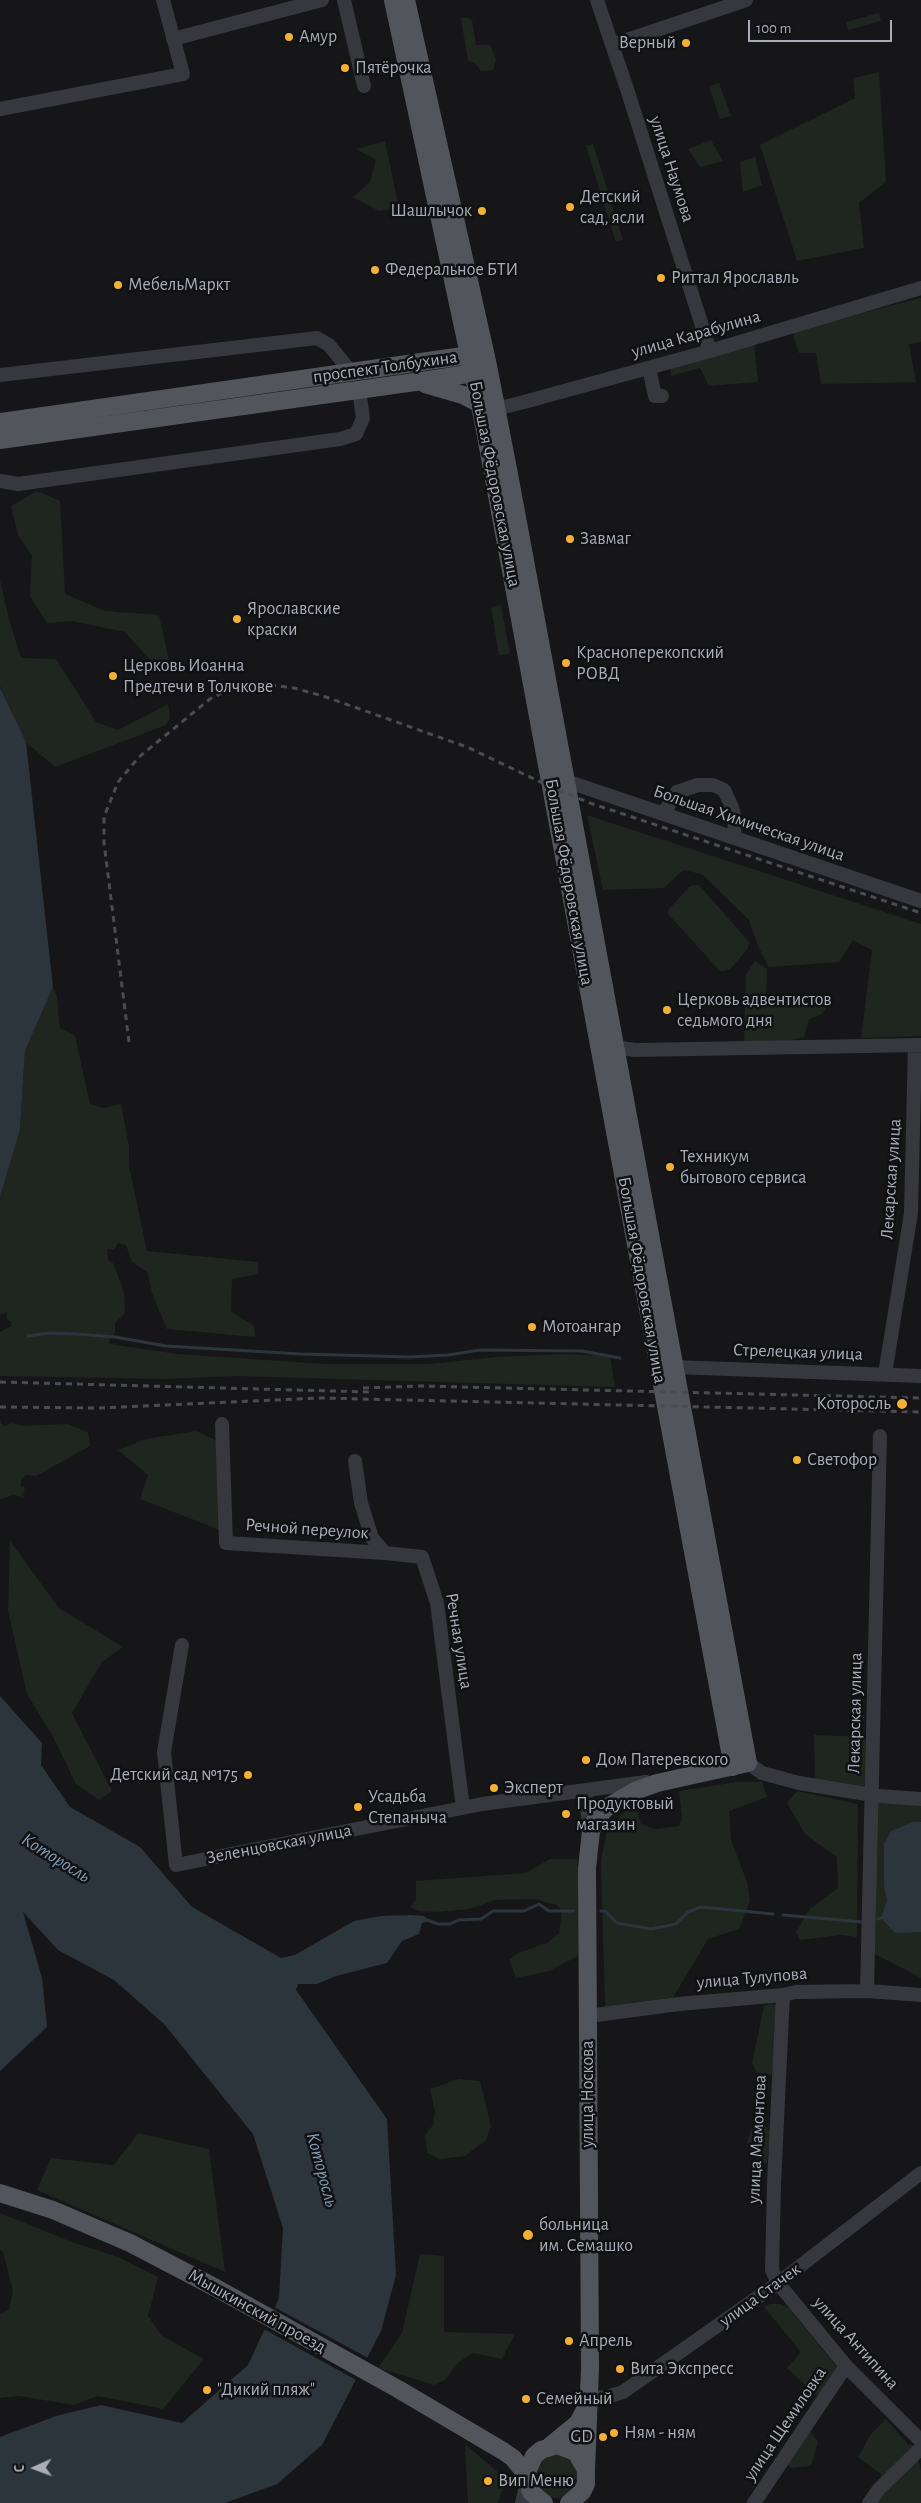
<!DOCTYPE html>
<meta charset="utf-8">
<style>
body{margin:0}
#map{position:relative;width:921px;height:2503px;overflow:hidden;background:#161618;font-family:"Alegreya Sans",sans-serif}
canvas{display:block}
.north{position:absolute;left:10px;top:2443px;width:50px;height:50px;-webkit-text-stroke:4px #111113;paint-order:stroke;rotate:268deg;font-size:14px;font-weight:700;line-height:20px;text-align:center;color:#a8adb8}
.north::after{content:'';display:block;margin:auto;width:18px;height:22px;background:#a8adb8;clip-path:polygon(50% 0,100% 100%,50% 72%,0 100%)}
.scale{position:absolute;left:748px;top:20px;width:144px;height:22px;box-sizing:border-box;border:2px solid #a8adb8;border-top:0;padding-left:6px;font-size:15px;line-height:18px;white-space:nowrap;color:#a8adb8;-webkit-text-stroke:4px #111113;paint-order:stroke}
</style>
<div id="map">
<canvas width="921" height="2503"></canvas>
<div class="north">С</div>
<div class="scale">100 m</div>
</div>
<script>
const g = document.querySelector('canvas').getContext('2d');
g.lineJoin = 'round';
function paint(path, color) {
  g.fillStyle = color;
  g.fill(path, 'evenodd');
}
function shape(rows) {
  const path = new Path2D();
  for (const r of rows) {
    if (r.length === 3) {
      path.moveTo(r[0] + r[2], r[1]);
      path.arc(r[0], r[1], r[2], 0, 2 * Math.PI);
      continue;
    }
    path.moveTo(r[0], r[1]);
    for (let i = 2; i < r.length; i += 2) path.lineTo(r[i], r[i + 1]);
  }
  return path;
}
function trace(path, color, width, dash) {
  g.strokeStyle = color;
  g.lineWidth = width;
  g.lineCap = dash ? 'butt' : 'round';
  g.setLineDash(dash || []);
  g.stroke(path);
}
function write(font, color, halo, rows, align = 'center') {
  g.font = font + ' "Alegreya Sans",sans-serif';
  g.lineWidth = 5;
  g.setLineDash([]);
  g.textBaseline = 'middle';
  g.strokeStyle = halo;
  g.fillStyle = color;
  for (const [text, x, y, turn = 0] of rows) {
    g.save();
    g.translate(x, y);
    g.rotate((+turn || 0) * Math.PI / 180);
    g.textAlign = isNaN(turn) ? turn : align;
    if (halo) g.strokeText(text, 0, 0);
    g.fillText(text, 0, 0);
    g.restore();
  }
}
paint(shape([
 [879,13,881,21,848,30,846,22],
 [461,18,469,18,472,20,476,45,490,45,496,60,493,70,481,71,475,63,468,61],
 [879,72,886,182,859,203,864,248,797,261,760,145,855,98,853,78],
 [719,83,731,116,720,119,709,86],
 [711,140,723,161,700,167,688,149],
 [385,141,399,208,379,211,353,197,370,182,376,160,356,149],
 [593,144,623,240,616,242,586,146],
 [755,157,762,185,743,192,740,162],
 [921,298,921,342,909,344,916,382,821,384,816,353,799,353,792,331],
 [754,344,758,382,709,386,700,368,671,376,670,366],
 [37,491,60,501,65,594,105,611,159,615,170,665,152,662,125,632,72,621,47,623,30,596,32,555,18,535,11,506],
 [0,580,9,619,21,658,56,659,96,722,118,730,168,704,170,718,166,725,55,767,26,742,2,695,0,685],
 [501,605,510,654,499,655,491,607],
 [587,815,921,924,921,1036,861,1038,872,950,853,940,839,962,769,967,758,946,749,920,702,874,683,870,664,888,603,890],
 [695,885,699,885,750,943,747,950,730,969,725,971,720,971,668,914,669,909,690,886],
 [755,961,767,969,766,996,774,1005,790,1000,818,1000,827,1007,822,1014,809,1019,804,1037,782,1042,744,1043,746,974],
 [53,987,57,997,60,1028,75,1036,90,1104,103,1108,121,1104,129,1146,129,1166,147,1251,258,1262,258,1274,232,1279,231,1311,254,1326,255,1337,167,1329,152,1293,148,1273,132,1262,126,1245,118,1243,114,1250,107,1249,108,1260,113,1263,124,1292,125,1313,115,1323,115,1333,110,1338,109,1344,178,1354,325,1364,429,1364,497,1357,561,1354,610,1356,615,1387,235,1376,165,1379,0,1376,0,1332,11,1326,11,1322,7,1319,6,1311,4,1314,0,1315,0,1197,20,1130,25,1051],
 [0,1420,3,1427,11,1423,22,1426,67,1424,88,1432,90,1446,36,1476,26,1475,21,1480,21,1486,25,1487,23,1497,13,1495,0,1499],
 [196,1431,227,1445,220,1530,140,1499,148,1475,118,1450,146,1439],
 [10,1541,59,1608,123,1647,102,1662,72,1713,112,1791,99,1800,76,1784,52,1735,27,1694,8,1611],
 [814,1735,866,1737,865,1786,815,1779],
 [737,1782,762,1782,767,1797,729,1811,731,1840,747,1882,750,1901,739,1929,708,1939,671,2001,608,2008,605,2006,601,1860,608,1827,627,1810,637,1811,641,1824,654,1829,679,1826,682,1818,679,1791],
 [797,1791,858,1804,857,1937,842,1935,800,1940,796,1932,810,1909,838,1888,837,1857,805,1834,787,1803],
 [877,1802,921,1803,921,1978,875,1954],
 [550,1859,577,1859,580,1896,578,1956,549,1971,516,1978,509,1960,518,1953,547,1943,559,1933,562,1911,557,1905,534,1899,495,1900,470,1909,435,1912,419,1911,410,1907,416,1899,416,1881,526,1873],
 [772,2003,778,2007,773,2074,768,2075,757,2073,752,2063,764,2006],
 [459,2079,480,2081,491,2126,486,2140,465,2156,440,2159,427,2153,425,2135,433,2125,435,2111,430,2089],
 [753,2124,766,2127,770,2132,767,2164,752,2157,747,2143],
 [138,2133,209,2149,225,2272,37,2190,51,2158,114,2165],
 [0,2213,77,2244,118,2257,158,2277,148,2316,162,2336,204,2359,163,2409,98,2396,74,2405,19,2396,0,2398,0,2314,9,2310,13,2291,3,2252,0,2249],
 [420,2254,444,2256,444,2332,515,2334,502,2359,473,2353,459,2362,445,2380,435,2385,378,2368,402,2333],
 [770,2304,781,2304,789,2308,839,2370,817,2396,787,2368,801,2352,764,2307],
 [886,2419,908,2444,914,2445,912,2450,919,2462,921,2470,921,2503,875,2503,882,2491,881,2474,858,2457,871,2434],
 [810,2431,818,2442,811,2466,791,2468,788,2464],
 [465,2444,500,2474,503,2486,498,2503,468,2503],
 [556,2476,22]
]), '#1e261f');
paint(shape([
 [0,688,26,742,53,987,25,1051,20,1130,0,1197],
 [0,1696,42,1743,41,1765,70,1807,140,1847,192,1907,281,1958,295,1955,354,1921,381,1916,411,1915,424,1916,430,1921,422,1923,419,1934,402,1941,387,1963,336,1976,317,1984,298,1984,296,1990,387,2119,396,2275,381,2331,322,2445,277,2484,225,2503,0,2503,0,2437,56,2416,101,2405,182,2423,248,2365,279,2298,283,2228,253,2134,164,2024,114,1980,58,1950,23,1912,42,1978,47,2027,0,2071],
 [913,1822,921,1822,921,1932,895,1933,881,1918,887,1900,884,1885,884,1844,891,1831]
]), '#2c353c');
paint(shape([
 [272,2306,370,2359,358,2381,262,2328]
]), '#161618');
trace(shape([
 [28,1336,49,1333,76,1334,115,1337,166,1346,301,1354,410,1357,448,1355,480,1350,582,1351,620,1358],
 [601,1911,605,1911,617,1923,651,1929,676,1924,688,1912,701,1907,773,1914],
 [783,1915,863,1922],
 [878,1919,881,1918],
 [427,1920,438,1924,450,1924,459,1920,481,1919,493,1911,524,1911,539,1904,549,1911,573,1911]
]), '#2c353c', 3);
trace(shape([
 [344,0,364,86],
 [597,0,627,89,710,351],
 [173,39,322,0],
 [612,45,746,0],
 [0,109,183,74,163,0],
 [649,368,655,396,662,396],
 [0,375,317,338,329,345,351,372],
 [487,407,496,409,524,402,710,351,921,288],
 [0,481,18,484,340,439,356,434,363,418,359,390],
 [566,781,921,901],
 [663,814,677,792,698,785,713,785,724,790,732,807,735,819,734,838],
 [607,1046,635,1050,921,1045],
 [674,1367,921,1376],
 [885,1374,911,1213,915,1045],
 [222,1424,226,1543,385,1553],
 [355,1461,361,1503,372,1538,385,1553,422,1557,437,1603,463,1808],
 [182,1645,164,1752,176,1865,482,1804,646,1782],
 [748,1763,762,1773,799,1783,879,1796,921,1799],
 [585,1790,590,1832],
 [867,1991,880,1436],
 [783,1995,774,2184,772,2270,778,2283,846,2366,921,2441],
 [588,2016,679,2004,783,1995,796,1992,867,1991,921,1995],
 [589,2398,607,2397,623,2392,778,2283,921,2173],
 [522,2503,527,2483],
 [754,2503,846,2366],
 [869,2503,879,2489,921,2448]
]), '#37383d', 14);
trace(shape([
 [393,0,483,420,733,1767],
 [406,0,487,361,508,469,748,1763,657,1783,635,1791,606,1808,596,1819,591,1831,587,1868,590,2368,586,2470],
 [425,384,463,395,480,404],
 [0,422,470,355,482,359],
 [0,440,415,382,474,373,482,365],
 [0,2193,53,2210,130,2243,216,2288,398,2389,503,2451,513,2458,526,2474],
 [550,2446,578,2423,587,2406],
 [544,2503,531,2492,526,2474,534,2456,541,2450,557,2445,576,2452,586,2470,586,2484,582,2492,569,2503]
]), '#53555c', 18);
trace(shape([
 [129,1042,104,843,104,817,118,782,139,757,210,699,228,690,270,685,294,688,323,696,467,747,551,787,590,803,921,913],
 [0,1382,370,1392],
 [363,1388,421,1386,921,1398],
 [0,1407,97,1408,320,1398,921,1412]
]), '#4a4c52', 3, [6, 5]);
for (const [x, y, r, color] of [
 [289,37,5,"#f2b134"],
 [686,43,5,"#f2b134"],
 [345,68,5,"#f2b134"],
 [570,207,5,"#f2b134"],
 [482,211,5,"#f2b134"],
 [375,270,5,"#f2b134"],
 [661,278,5,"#f2b134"],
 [118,285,5,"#f2b134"],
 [570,539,5,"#f2b134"],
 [237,619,5,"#f2b134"],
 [566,663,5,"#f2b134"],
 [113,676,5,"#f2b134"],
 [667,1010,5,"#f2b134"],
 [670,1167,5,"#f2b134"],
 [532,1327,5,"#f2b134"],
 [902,1404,6,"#f2b134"],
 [797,1460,5,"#f2b134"],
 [586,1760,5,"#f2b134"],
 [248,1775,5,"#f2b134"],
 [494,1788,5,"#f2b134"],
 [358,1807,5,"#f2b134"],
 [566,1814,5,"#f2b134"],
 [528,2235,6,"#f2b134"],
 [569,2341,5,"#f2b134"],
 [620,2369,5,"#f2b134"],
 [207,2390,5,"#f2b134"],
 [526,2399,5,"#f2b134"],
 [614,2433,5,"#f2b134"],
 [603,2437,5,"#f2b134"],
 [488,2481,5,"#f2b134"]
]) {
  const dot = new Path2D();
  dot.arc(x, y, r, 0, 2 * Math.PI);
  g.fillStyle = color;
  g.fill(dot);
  trace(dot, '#111113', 2);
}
write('18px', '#a8adb8', '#111113', [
 ["Амур",299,37],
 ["Верный",676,43,"right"],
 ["Пятёрочка",355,68],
 ["Детский",580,197],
 ["сад, ясли",580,218],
 ["Шашлычок",472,211,"right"],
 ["Федеральное БТИ",385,270],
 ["Риттал Ярославль",671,278],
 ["МебельМаркт",128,285],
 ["Завмаг",580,539],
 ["Ярославские",247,609],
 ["краски",247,630],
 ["Красноперекопский",576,653],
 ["РОВД",576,674],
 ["Церковь Иоанна",123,666],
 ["Предтечи в Толчкове",123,687],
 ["Церковь адвентистов",677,1000],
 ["седьмого дня",677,1021],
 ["Техникум",680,1157],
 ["бытового сервиса",680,1178],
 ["Мотоангар",542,1327],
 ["Которосль",891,1404,"right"],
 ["Светофор",807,1460],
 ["Дом Патеревского",596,1760],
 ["Детский сад №175",238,1775,"right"],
 ["Эксперт",504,1788],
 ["Усадьба",368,1797],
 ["Степаныча",368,1818],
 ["Продуктовый",576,1804],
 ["магазин",576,1825],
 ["больница",539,2225],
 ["им. Семашко",539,2246],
 ["Апрель",579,2341],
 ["Вита Экспресс",630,2369],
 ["\"Дикий пляж\"",217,2390],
 ["Семейный",536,2399],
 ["Ням - ням",624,2433],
 ["GD",593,2437,"right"],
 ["Вип Меню",498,2481]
], 'left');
write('18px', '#a8adb8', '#111113', [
 ["улица Наумова",672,169,72],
 ["улица Карабулина",696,334,-16],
 ["проспект Толбухина",385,367,-8],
 ["Большая Фёдоровская улица",495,484,79],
 ["Большая Химическая улица",749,823,19],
 ["Большая Фёдоровская улица",569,882,80],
 ["Лекарская улица",891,1179,-86],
 ["Большая Фёдоровская улица",642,1280,80],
 ["Стрелецкая улица",798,1352,2],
 ["Речной переулок",307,1529,4],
 ["Речная улица",459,1641,81],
 ["Лекарская улица",855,1713,-89],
 ["Зеленцовская улица",279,1844,-11],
 ["улица Тулупова",752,1978,-5],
 ["улица Носкова",588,2094,-90],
 ["улица Мамонтова",757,2139,-87],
 ["улица Стачек",760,2295,-36],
 ["Мышкинский проезд",257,2311,29],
 ["улица Антипина",856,2343,48],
 ["улица Щемиловка",785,2424,-56]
]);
write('italic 19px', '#7f9bb3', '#111113', [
 ["Которосль",56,1858,32],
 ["Которосль",322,2170,75]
]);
</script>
